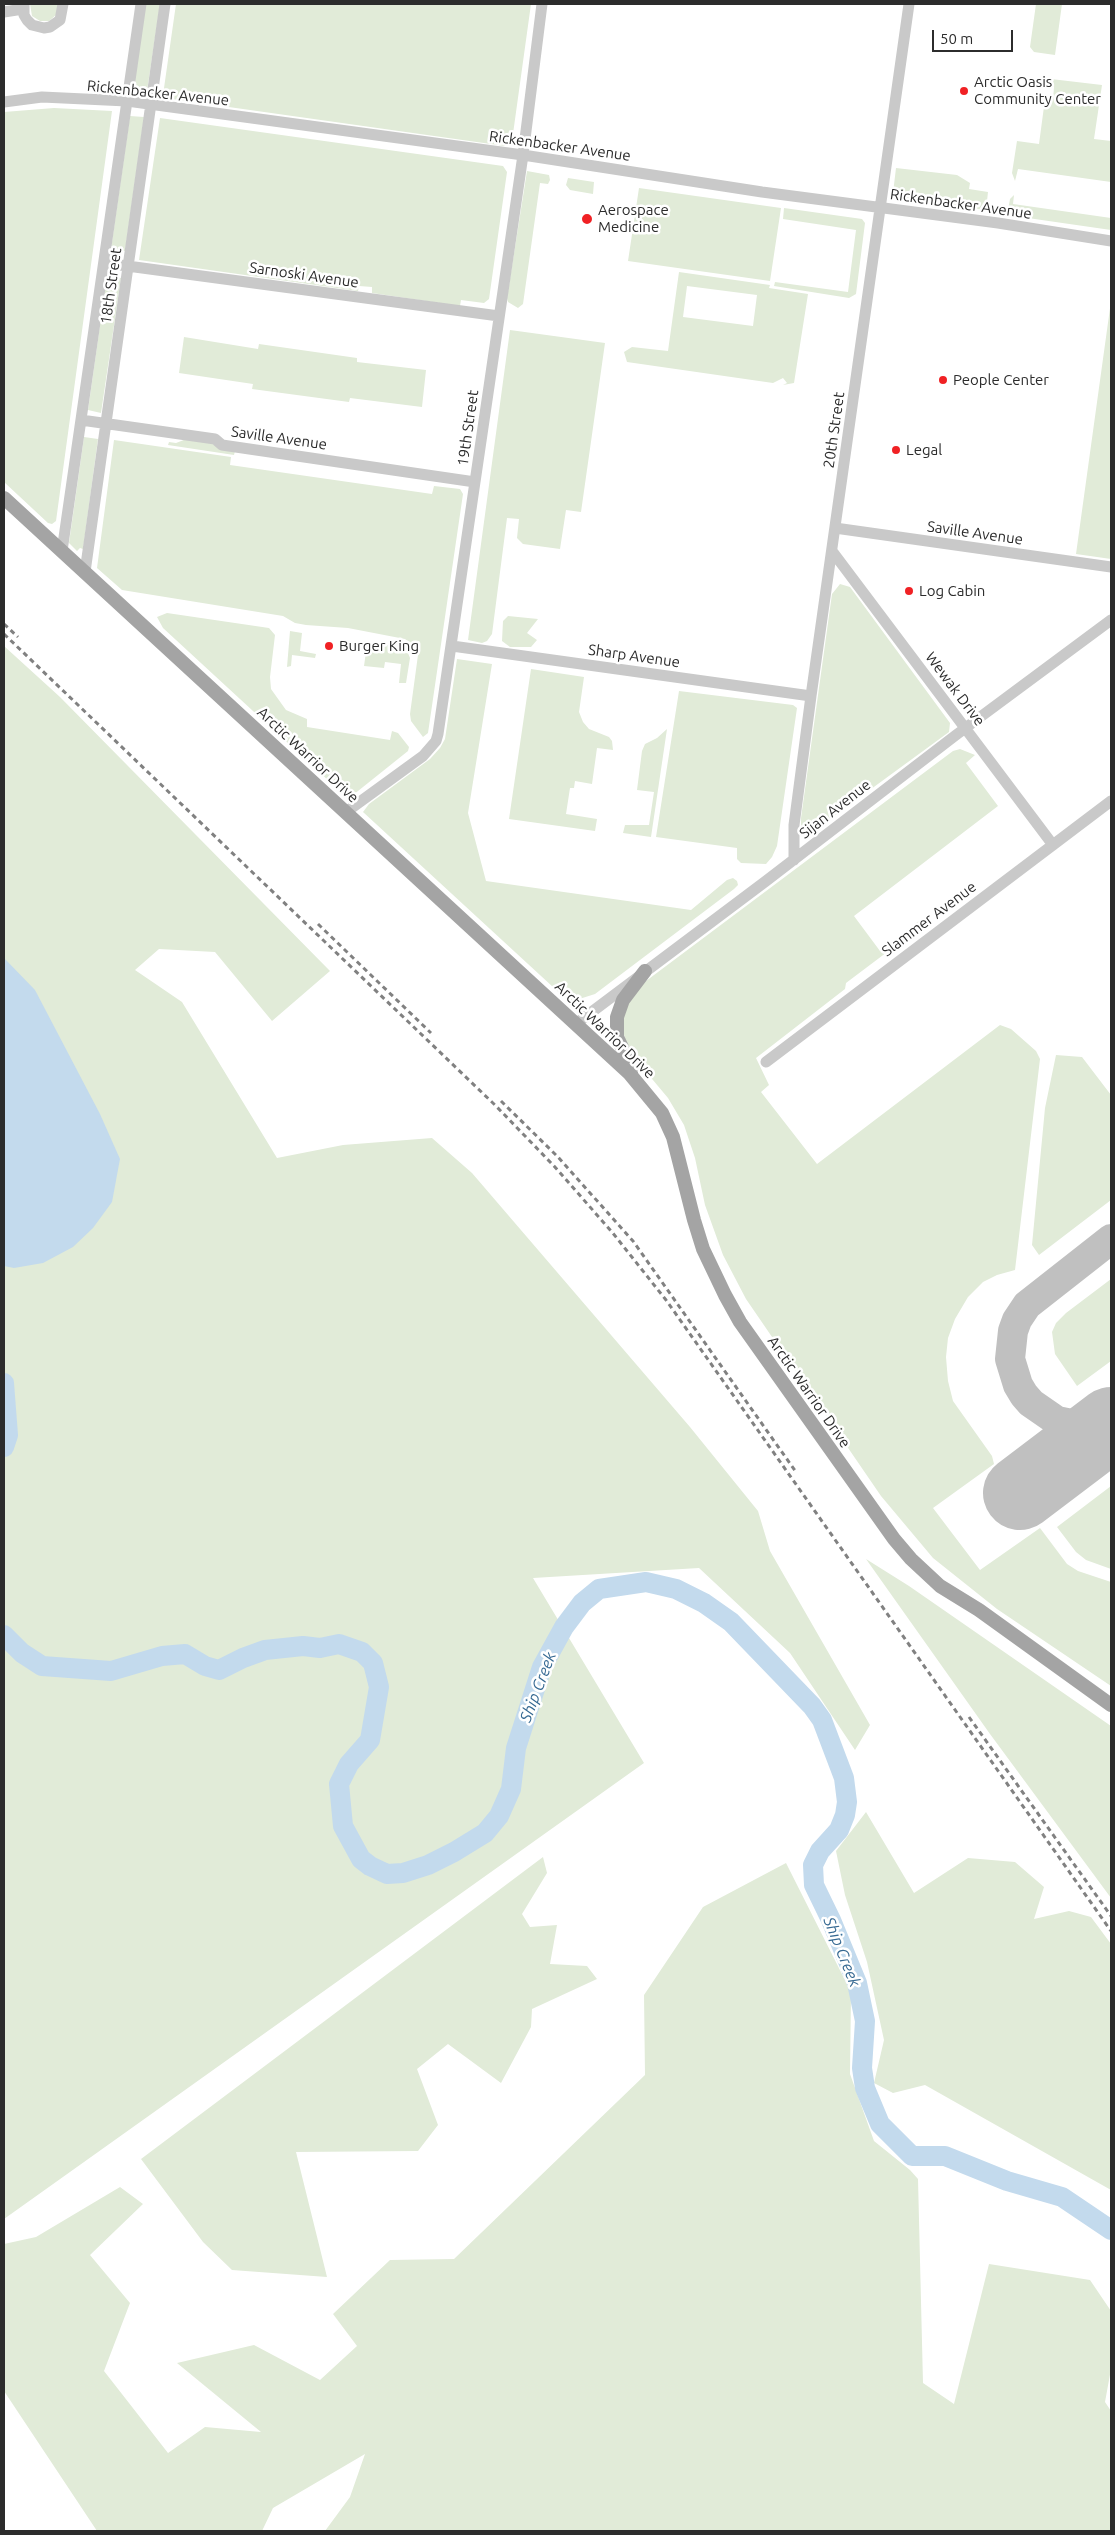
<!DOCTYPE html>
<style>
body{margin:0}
#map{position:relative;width:1115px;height:2535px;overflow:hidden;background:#fff;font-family:Ubuntu,sans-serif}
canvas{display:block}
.frame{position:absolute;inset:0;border:5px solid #2c2c2c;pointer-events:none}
.scale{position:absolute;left:932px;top:30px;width:81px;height:22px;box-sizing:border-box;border:2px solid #2c2c2c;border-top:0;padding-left:6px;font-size:15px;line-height:18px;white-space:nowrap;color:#2c2c2c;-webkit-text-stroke:4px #fff;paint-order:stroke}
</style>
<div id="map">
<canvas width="1115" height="2535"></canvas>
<div class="frame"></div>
<div class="scale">50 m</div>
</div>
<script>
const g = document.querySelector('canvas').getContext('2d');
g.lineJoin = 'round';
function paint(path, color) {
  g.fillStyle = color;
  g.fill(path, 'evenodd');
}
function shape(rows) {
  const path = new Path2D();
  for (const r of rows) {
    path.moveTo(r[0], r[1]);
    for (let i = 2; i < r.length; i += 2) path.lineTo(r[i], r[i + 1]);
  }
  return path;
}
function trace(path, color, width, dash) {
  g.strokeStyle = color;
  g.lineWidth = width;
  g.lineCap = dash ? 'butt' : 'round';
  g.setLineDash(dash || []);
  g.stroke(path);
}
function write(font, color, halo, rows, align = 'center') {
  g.font = font + ' Ubuntu,sans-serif';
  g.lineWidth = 5;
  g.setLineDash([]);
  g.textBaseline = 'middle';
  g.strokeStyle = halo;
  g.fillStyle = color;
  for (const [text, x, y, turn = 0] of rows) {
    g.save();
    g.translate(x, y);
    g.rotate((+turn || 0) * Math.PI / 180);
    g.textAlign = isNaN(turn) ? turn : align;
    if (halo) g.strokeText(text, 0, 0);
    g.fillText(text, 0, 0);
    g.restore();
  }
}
paint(shape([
 [30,4,58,4,56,15,49,21,40,21,32,16],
 [145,4,160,4,147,91,133,89],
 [176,4,531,4,512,141,505,146,165,98,163,95],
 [1036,4,1062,4,1055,55,1034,52,1030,47],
 [1051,79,1102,85,1094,139,1111,141,1111,182,1018,169,1015,181,1012,173,1017,141,1039,144,1045,99,1053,100,1054,87,1048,86],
 [54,108,112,111,56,521,52,524,48,523,4,482,4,112],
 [130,116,144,117,125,251,111,249],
 [160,118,503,166,507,172,489,299,484,303,461,300,460,306,372,293,372,287,359,286,358,291,139,260],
 [896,168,957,175,970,183,969,189,988,192,986,210,900,200,893,193],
 [527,171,549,175,550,180,548,184,540,183,523,304,518,308,508,302,507,298],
 [568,178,594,182,593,194,570,190,566,185],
 [639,188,781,208,770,281,628,261],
 [1014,195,1013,204,1111,218,1111,230,1007,215,1010,199],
 [784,208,862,219,865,223,856,294,849,298,774,286,775,282,848,292,856,230,783,219],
 [679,272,770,285,769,288,808,294,794,383,783,385,787,383,783,378,773,383,627,362,624,352,632,347,668,351],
 [687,286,757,295,753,326,683,317],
 [107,276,121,278,101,413,88,410],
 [1111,301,1110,325,1111,559,1076,554],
 [510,330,605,343,581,512,566,510,560,549,523,544,517,538,519,519,507,518,492,634,487,641,482,643,468,640],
 [184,337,258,349,259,344,357,358,357,362,426,370,422,407,350,398,349,402,252,389,253,384,179,373],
 [84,437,98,439,83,549,80,548,77,551,69,543],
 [189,438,212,441,235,451,234,455,168,445,169,442,176,443],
 [114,440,231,457,230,465,432,494,434,486,460,489,463,494,428,733,423,737,411,721,410,714,418,655,416,647,405,639,348,628,306,625,295,623,283,616,122,590,97,568],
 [840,584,850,587,950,723,949,732,811,833,805,832,801,827,801,818,832,594],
 [167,613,269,628,275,635,270,677,271,689,286,710,307,719,307,727,390,740,392,731,398,733,409,747,408,751,353,795,348,797,343,794,163,628,157,617],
 [508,616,538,619,527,633,537,640,531,647,510,647,502,641,503,621],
 [290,631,302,633,300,651,316,654,315,658,292,655,291,666,287,667],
 [362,641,406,648,410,658,406,683,399,683,401,664,385,662,384,668,364,666,366,652,360,651],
 [4,646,60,697,330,971,272,1021,215,952,159,949,135,970,182,1002,277,1158,343,1145,432,1138,472,1173,690,1427,758,1511,770,1551,870,1725,855,1750,790,1653,699,1568,533,1578,644,1763,4,2219],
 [457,659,492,664,468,813,486,881,691,910,727,880,733,878,737,881,738,885,734,889,595,994,573,1001,566,999,363,812,369,804,430,759,440,748,445,739],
 [531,669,584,677,579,712,583,722,589,729,609,737,612,741,613,750,597,748,592,784,575,781,574,788,570,788,566,814,597,819,595,831,509,819],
 [679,691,793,705,797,708,777,846,772,857,766,864,741,863,737,859,737,848,656,837],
 [667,729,651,837,623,833,625,825,649,825,654,792,637,790,642,751,645,744,657,738],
 [960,749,975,755,966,763,998,806,854,916,880,951,920,920,923,925,846,983,845,989,756,1058,769,1085,761,1092,817,1164,1000,1025,1011,1029,1036,1051,1040,1059,1015,1270,997,1275,983,1282,968,1297,955,1319,948,1338,946,1357,948,1381,953,1401,992,1456,994,1464,933,1508,980,1570,1040,1528,1067,1564,1078,1571,1111,1582,1111,1686,997,1609,933,1558,881,1496,746,1299,723,1255,705,1205,695,1158,684,1125,668,1098,637,1061,627,1046,623,1031,623,1013,638,987,953,751],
 [1056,1055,1082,1057,1111,1095,1111,1200,1039,1255,1032,1245,1045,1108],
 [1111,1279,1111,1361,1077,1386,1055,1354,1052,1332,1056,1323,1066,1313],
 [1111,1486,1111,1569,1086,1560,1076,1552,1057,1527],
 [866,1559,909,1586,1111,1726,1111,1898,990,1734],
 [866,1812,914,1893,968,1858,1015,1862,1044,1887,1034,1919,1069,1911,1091,1917,1111,1944,1111,2190,925,2085,893,2093,874,2083,884,2040,867,1962,845,1895,836,1851],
 [543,1857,547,1873,522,1914,530,1927,557,1925,550,1964,587,1966,597,1979,532,2009,531,2027,501,2083,448,2044,417,2069,438,2125,418,2151,296,2152,327,2277,232,2270,203,2242,141,2159],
 [786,1863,851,1992,850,2074,874,2141,910,2170,918,2179,923,2383,954,2404,989,2264,1090,2280,1111,2311,1111,2369,1105,2402,1111,2411,1111,2531,325,2531,350,2497,365,2454,273,2508,262,2531,97,2531,4,2391,4,2244,36,2237,120,2187,143,2204,90,2255,130,2303,104,2371,168,2453,205,2427,261,2432,177,2363,254,2345,320,2380,357,2346,333,2314,390,2260,454,2259,645,2075,644,1995,703,1907]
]), '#e1ebd8');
paint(shape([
 [4,958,35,990,100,1114,120,1159,112,1202,93,1228,73,1247,43,1263,14,1268,4,1266]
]), '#c3daed');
trace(shape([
 [4,1383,8,1435,4,1447],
 [4,1635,22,1653,42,1666,111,1671,162,1656,185,1654,205,1666,219,1670,243,1658,265,1650,303,1646,320,1648,339,1644,362,1652,373,1663,379,1687,370,1740,349,1764,339,1784,343,1826,361,1859,370,1866,387,1874,403,1873,428,1865,454,1852,485,1833,499,1816,511,1789,516,1748,542,1667,564,1627,582,1603,599,1589,646,1582,676,1589,704,1603,731,1622,812,1706,822,1720,844,1778,847,1802,845,1815,839,1830,820,1851,813,1865,814,1885,831,1920,857,1983,865,2021,862,2068,865,2088,880,2124,912,2156,945,2156,1007,2181,1062,2197,1111,2230]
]), '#c3daed', 20);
trace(shape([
 [1111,1239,1027,1305,1017,1320,1013,1331,1010,1359,1018,1385,1024,1395,1031,1403,1057,1421,1076,1425,1100,1423,1111,1419]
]), '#c0c0c0', 30);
trace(shape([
 [1020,1493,1111,1424]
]), '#c0c0c0', 74);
trace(shape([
 [24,4,24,15,27,20,32,25,44,28,50,27,60,20,63,4],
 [4,12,23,9],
 [4,102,42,97,127,101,523,155,762,192,998,223,1111,241],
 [105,263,499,316],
 [81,420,215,439,222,445,475,482],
 [835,528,1111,567],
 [62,551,141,4],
 [832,551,1053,845],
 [85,572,165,4],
 [452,646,811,696],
 [346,812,423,756,436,741,438,734,523,155,542,4],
 [794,860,794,825,811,696,909,4],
 [577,1023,766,881,956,735,1111,620],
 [766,1062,1111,801]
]), '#c9c9c9', 11);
trace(shape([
 [4,498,629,1073,662,1113,673,1137,694,1220,703,1249,725,1295,740,1322,894,1539,911,1559,940,1586,979,1610,1111,1705],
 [632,1069,617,1037,617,1017,623,1000,645,971]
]), '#a4a4a4', 14);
trace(shape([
 [4,624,18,637],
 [4,634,495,1105,554,1166,612,1232,666,1300,1111,1931],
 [318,924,431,1033],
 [501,1101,557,1156,633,1241,796,1472],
 [969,1717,1111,1916]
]), '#818181', 3, [5, 4]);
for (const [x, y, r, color] of [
 [964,91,5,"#f02124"],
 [587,219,6,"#f02124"],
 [943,380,5,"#f02124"],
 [896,450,5,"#f02124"],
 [909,591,5,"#f02124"],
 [329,646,5,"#f02124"]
]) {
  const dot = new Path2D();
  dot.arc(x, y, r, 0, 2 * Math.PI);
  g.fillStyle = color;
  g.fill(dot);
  trace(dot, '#fff', 2);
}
write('15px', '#2c2c2c', '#fff', [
 ["Arctic Oasis",974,82],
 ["Community Center",974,99],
 ["Aerospace",598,210],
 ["Medicine",598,227],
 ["People Center",953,380],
 ["Legal",906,450],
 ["Log Cabin",919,591],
 ["Burger King",339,646]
], 'left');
write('15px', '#2c2c2c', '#fff', [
 ["Rickenbacker Avenue",158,93,6],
 ["Rickenbacker Avenue",560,146,8],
 ["Rickenbacker Avenue",961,204,8],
 ["Sarnoski Avenue",304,275,8],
 ["18th Street",111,286,-82],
 ["19th Street",468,428,-82],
 ["20th Street",834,430,-82],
 ["Saville Avenue",279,438,8],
 ["Saville Avenue",975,533,8],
 ["Sharp Avenue",634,656,8],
 ["Wewak Drive",955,689,53],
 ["Arctic Warrior Drive",308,755,43],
 ["Sijan Avenue",835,809,-38],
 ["Slammer Avenue",929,919,-37],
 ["Arctic Warrior Drive",605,1030,44],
 ["Arctic Warrior Drive",809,1392,55]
]);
write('italic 16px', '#366992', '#fff', [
 ["Ship Creek",538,1687,-69],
 ["Ship Creek",842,1952,68]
]);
</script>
